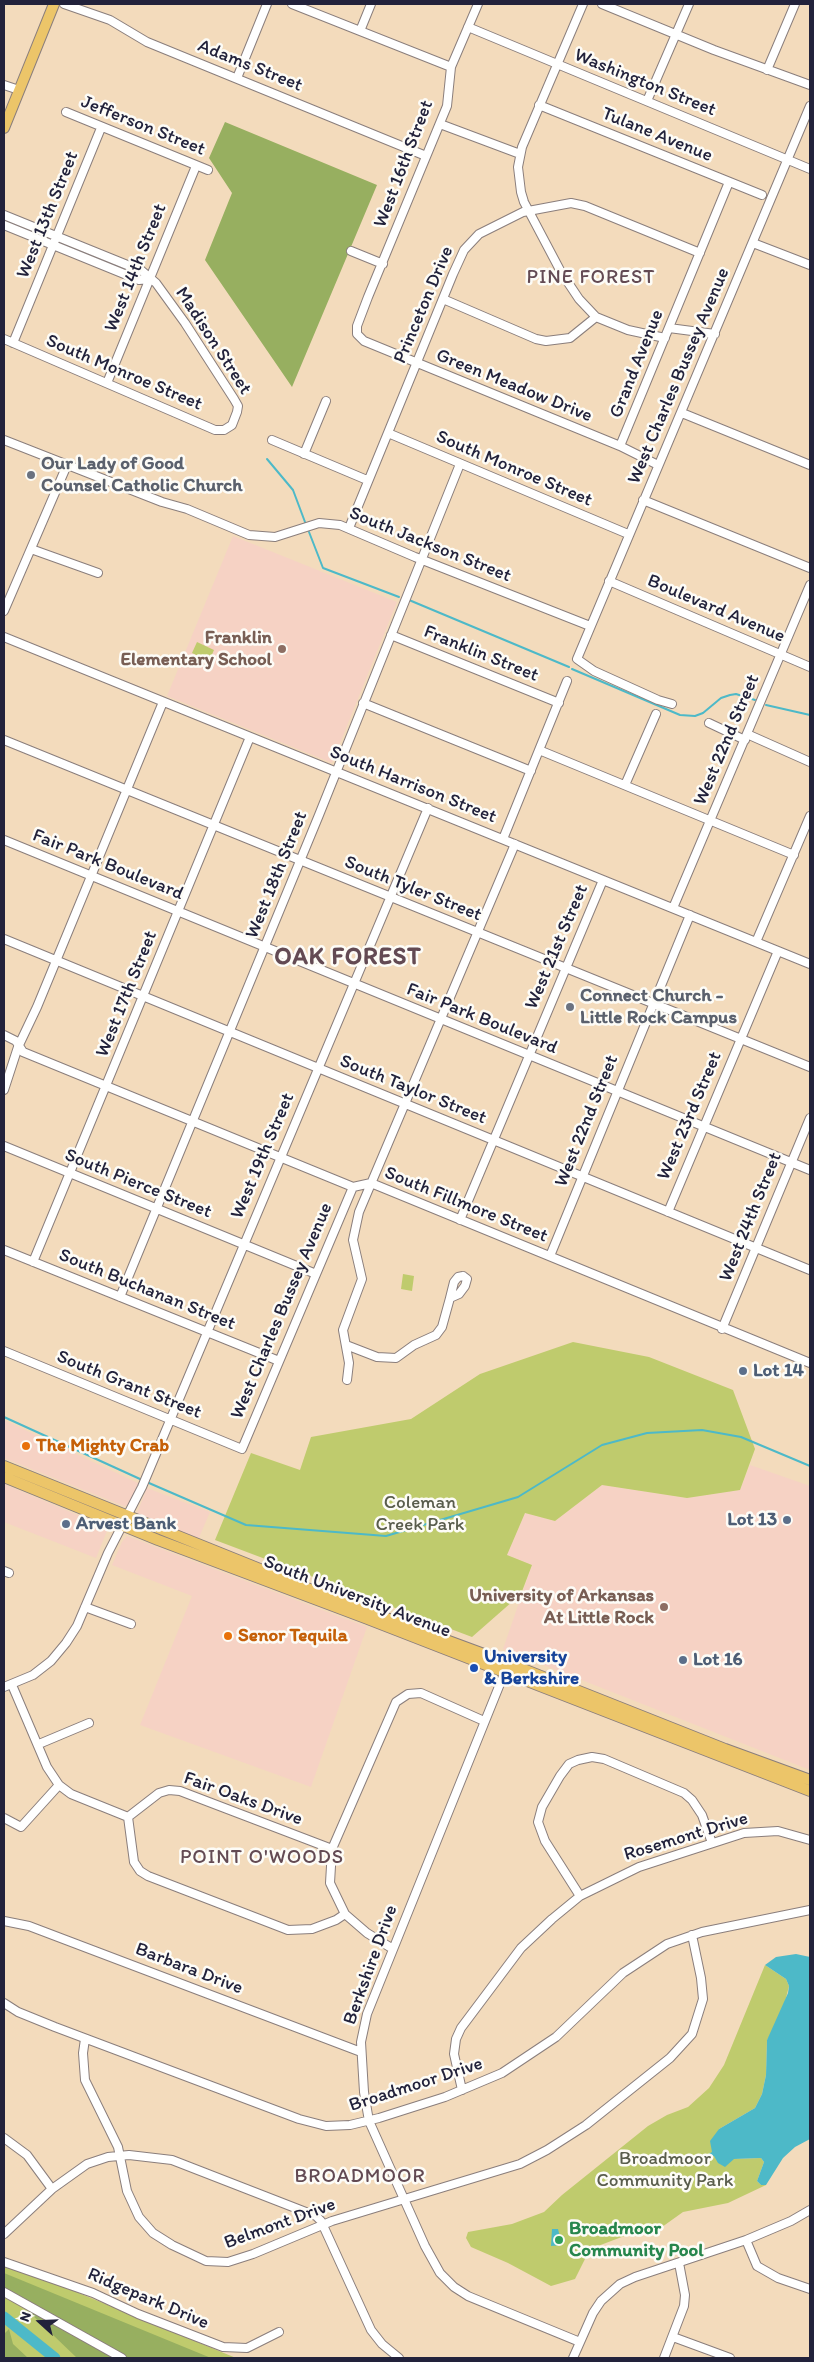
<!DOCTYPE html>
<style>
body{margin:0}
#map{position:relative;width:814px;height:2362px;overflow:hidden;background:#f3dbbc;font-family:Itim,sans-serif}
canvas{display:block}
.frame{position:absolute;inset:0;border:5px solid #22223b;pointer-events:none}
.north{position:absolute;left:15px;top:2297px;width:50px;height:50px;-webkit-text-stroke:4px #fdfcf7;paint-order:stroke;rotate:290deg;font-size:14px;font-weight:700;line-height:20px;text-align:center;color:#22223b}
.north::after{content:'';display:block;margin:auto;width:18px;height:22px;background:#22223b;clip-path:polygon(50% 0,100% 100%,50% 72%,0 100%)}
</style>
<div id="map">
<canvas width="814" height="2362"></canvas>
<div class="frame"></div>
<div class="north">N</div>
</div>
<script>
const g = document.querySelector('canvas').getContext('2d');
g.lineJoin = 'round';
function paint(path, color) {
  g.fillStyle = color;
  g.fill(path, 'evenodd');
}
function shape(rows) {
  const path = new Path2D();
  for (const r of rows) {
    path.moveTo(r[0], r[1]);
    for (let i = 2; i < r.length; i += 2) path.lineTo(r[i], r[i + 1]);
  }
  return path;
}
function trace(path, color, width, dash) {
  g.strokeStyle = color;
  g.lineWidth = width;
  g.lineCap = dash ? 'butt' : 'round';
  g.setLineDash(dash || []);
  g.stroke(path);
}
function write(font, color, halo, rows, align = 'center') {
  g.font = font + ' Itim,sans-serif';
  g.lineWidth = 5;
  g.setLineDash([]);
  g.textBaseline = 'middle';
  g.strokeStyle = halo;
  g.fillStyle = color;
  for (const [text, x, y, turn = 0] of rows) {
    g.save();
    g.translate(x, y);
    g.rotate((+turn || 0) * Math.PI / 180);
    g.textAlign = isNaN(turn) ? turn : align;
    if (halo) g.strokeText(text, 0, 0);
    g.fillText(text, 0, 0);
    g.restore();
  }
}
paint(shape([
 [233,536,397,602,332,763,167,696],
 [4,1420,140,1484,129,1505,124,1506,4,1458],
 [750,1465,810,1486,810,1770,503,1649,532,1565,507,1555,525,1513,555,1521,602,1485,687,1498,740,1490],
 [4,1484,106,1527,107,1531,96,1558,4,1522],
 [147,1488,210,1512,198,1540,137,1513],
 [127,1536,367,1627,311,1787,140,1725,192,1596,112,1565,122,1542]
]), '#f6d2c4');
paint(shape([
 [197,642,214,650,209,661,192,653],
 [403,1274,414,1276,412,1291,401,1289],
 [573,1342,649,1357,733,1390,755,1449,740,1490,687,1498,602,1485,555,1521,525,1513,507,1555,532,1565,521,1594,472,1637,215,1540,251,1453,300,1470,311,1437,411,1419,480,1374],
 [765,1965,786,1979,789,1986,781,2018,767,2040,766,2075,762,2094,755,2108,719,2129,714,2156,734,2159,761,2158,764,2162,757,2181,761,2185,766,2185,728,2203,683,2212,662,2227,646,2235,627,2235,590,2249,575,2279,551,2286,508,2263,471,2247,466,2238,468,2232,512,2224,544,2212,562,2195,648,2126,667,2115,688,2107,709,2088,724,2065],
 [4,2262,236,2358,4,2358]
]), '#bfcb6d');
paint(shape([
 [225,122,377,185,292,387,205,260,232,193,209,158],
 [4,2273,211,2358,77,2358,4,2288],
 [9,2329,13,2344,28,2358,4,2358,4,2334]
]), '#97af60');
paint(shape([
 [796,1954,810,1957,810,2139,795,2147,783,2158,766,2185,761,2185,757,2181,764,2162,761,2158,734,2159,725,2167,718,2163,714,2156,707,2155,712,2152,710,2141,719,2129,755,2108,762,2094,766,2075,767,2040,788,1993,789,1986,786,1979,765,1965,776,1957],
 [552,2229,558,2229,562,2245,551,2246]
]), '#4db9c8');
trace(shape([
 [267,459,293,490,305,522],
 [309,532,323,568,399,597],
 [409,600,569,667],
 [572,669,680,715,695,716,703,713,721,698,730,695,736,694,755,700],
 [766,705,810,715],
 [4,1417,140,1479],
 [149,1483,246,1525,386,1536,518,1497,602,1445,647,1433,702,1430,741,1437,810,1466]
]), '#4db9c8', 2);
trace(shape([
 [4,2317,55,2358]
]), '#4db9c8', 11);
const minor = shape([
 [64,4,110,20,147,42,426,156],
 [292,4,451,67],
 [478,4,451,67,447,106,368,297,357,326,357,334,364,341,620,446,658,465],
 [583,4,522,147,518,167,521,192,524,202,561,272,579,299,596,317,628,330,665,338],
 [602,4,714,50,810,85],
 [468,27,810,169],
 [360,31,371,4],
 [767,70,795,4],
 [237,78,267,4],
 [4,85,19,90],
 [647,101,689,4],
 [539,105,762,195],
 [66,112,208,170],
 [440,124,520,154],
 [4,215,142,271,156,283,185,323,234,399,238,406,237,412,232,425,224,430,215,430,4,339],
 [4,225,139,280,150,279],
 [753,243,810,265],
 [351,251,383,264],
 [443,299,536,339,546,341,570,338,596,317],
 [669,328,715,334],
 [13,343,101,128],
 [107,383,196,166],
 [682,413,810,465],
 [388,433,628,534],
 [4,440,162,502,187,509,249,535,275,537,319,523,340,525,415,557,590,626],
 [272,440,367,480],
 [620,446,729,182],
 [304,454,326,401],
 [643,500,810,568],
 [349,528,453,274,464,250,479,234,523,212,571,203,585,206,700,253],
 [31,549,98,573],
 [609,581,810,667],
 [4,611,67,465],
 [391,635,559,703],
 [4,637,810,964],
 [363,703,531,771],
 [672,704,658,700,594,671,577,659,810,106],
 [709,723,745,740],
 [747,734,810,762],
 [4,740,810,1067],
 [539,750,794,855],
 [625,785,656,714],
 [503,839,567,681],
 [4,840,810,1170],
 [673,908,810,585],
 [4,939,810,1270],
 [756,942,810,816],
 [4,1035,16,1041,23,1052,353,1187,371,1183,810,1363],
 [4,1090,18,1047,37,1007,163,702],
 [4,1146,316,1274],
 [668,1212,778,951],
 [460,1220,603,880],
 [4,1250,279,1361],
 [550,1256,690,915],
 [33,1262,250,737],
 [463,1276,467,1279,465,1286,459,1294,450,1298,454,1282,458,1277,463,1276],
 [120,1297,319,815,460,464],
 [722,1329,810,1118],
 [346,1345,377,1357,396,1358,414,1345,436,1335,442,1327,450,1298],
 [4,1351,242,1449,353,1187],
 [347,1380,349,1363,343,1330,362,1279,353,1240,359,1212,515,844],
 [4,1571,9,1573],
 [85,1607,131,1624],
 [506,1669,367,2014,361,2042,364,2092,369,2121,425,2246,440,2273,454,2287,468,2296,580,2342],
 [12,1685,47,1767,59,1785,71,1794,128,1817],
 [4,1687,33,1675,51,1661,66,1643,77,1626,108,1553,142,1487,428,808],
 [39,1744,89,1723],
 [128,1817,134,1862,140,1871,148,1876,288,1930,312,1929,336,1920,345,1914],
 [128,1817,159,1793,169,1790,180,1791,332,1849],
 [4,1818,21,1827,59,1785],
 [580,1896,545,1841,538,1822,542,1807,560,1776,569,1764,578,1760,592,1757,604,1759,684,1793,692,1800,702,1815,712,1843],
 [4,1921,29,1926,361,2052],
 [393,1949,367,1933,345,1914,330,1883,332,1849,396,1702,408,1694,421,1693,484,1721],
 [4,2003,18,2012,55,2027,299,2119,326,2126,350,2125,379,2118,445,2097,502,2073,556,2037,623,1973,667,1944,702,1932,810,1910],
 [85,2039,83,2053,85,2080,118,2147,127,2191,139,2217,153,2233,172,2245,206,2261,228,2262,253,2254,332,2221,520,2164,547,2150,586,2125,670,2058,692,2034,703,1999,701,1978,692,1935],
 [462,2090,454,2054,456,2039,461,2028,521,1948,552,1919,580,1896,639,1867,744,1833,778,1831,810,1840],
 [4,2138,27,2155,52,2189],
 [4,2234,52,2189,87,2164,108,2157,129,2155,172,2160,316,2216,321,2221,371,2330,382,2344,399,2358],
 [746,2240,757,2266,778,2278,810,2289],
 [4,2262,93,2293,138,2314,223,2347,247,2348,279,2332],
 [4,2292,122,2358],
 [673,2337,730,2358],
 [573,2358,593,2313,601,2301,620,2284,635,2277,746,2240,791,2221,810,2210],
 [664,2358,684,2306,685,2295,679,2263]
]);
const major = shape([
 [4,128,54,4],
 [4,1466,332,1598,508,1663,725,1749,810,1780],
 [4,1477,158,1540,365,1618,810,1791]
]);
trace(minor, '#8a7e7c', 10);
trace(major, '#8a7e7c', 12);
trace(minor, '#fff', 8);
trace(major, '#ecc569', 10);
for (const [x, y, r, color] of [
 [31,475,5,"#6b7280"],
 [282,649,5,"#8d6e63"],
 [570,1007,5,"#6b7280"],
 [743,1371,5,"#5c6f8a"],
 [26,1446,5,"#e8710a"],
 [787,1520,5,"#5c6f8a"],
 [66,1524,5,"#5c6f8a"],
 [664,1607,5,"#8d6e63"],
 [228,1636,5,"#e8710a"],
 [683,1660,5,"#5c6f8a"],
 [474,1668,5,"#1a4fb4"],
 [559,2240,5,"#2e9e5b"]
]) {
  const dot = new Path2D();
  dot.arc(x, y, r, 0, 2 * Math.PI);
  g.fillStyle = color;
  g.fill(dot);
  trace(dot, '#fdfcf7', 2);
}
write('19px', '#22223b', '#fdfcf7', [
 ["Adams Street",250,66,22],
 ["Washington Street",645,83,22],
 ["Jefferson Street",143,126,22],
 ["Tulane Avenue",657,135,22],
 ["West 16th Street",404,164,-69],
 ["West 13th Street",48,215,-68],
 ["West 14th Street",136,268,-68],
 ["Princeton Drive",424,305,-67],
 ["Madison Street",213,341,57],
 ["Grand Avenue",637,364,-68],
 ["South Monroe Street",124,373,23],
 ["West Charles Bussey Avenue",679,376,-67],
 ["Green Meadow Drive",514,386,22],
 ["South Monroe Street",514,469,23],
 ["South Jackson Street",430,545,22],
 ["Boulevard Avenue",716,609,23],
 ["Franklin Street",481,654,22],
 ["West 22nd Street",727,740,-67],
 ["South Harrison Street",413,785,22],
 ["Fair Park Boulevard",108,865,22],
 ["West 18th Street",277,875,-68],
 ["South Tyler Street",413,889,22],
 ["West 21st Street",557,947,-67],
 ["West 17th Street",127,994,-68],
 ["Fair Park Boulevard",482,1019,22],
 ["South Taylor Street",413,1090,22],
 ["West 23rd Street",690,1116,-67],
 ["West 22nd Street",587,1121,-68],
 ["West 19th Street",263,1156,-67],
 ["South Pierce Street",138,1184,22],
 ["South Fillmore Street",466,1205,22],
 ["West 24th Street",751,1217,-68],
 ["South Buchanan Street",147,1290,22],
 ["West Charles Bussey Avenue",282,1311,-67],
 ["South Grant Street",129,1385,22],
 ["South University Avenue",357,1597,21],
 ["Fair Oaks Drive",243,1799,20],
 ["Rosemont Drive",686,1837,-17],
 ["Berkshire Drive",371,1965,-70],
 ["Barbara Drive",189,1969,21],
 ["Broadmoor Drive",416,2085,-18],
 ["Belmont Drive",280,2224,-20],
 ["Ridgepark Drive",148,2299,23]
]);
write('bold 19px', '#5b616d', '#fdfcf7', [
 ["Our Lady of Good",41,464],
 ["Counsel Catholic Church",41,486],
 ["Connect Church -",580,996],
 ["Little Rock Campus",580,1018]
], 'left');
write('bold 19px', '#785e54', '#fdfcf7', [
 ["Franklin",272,638],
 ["Elementary School",272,660],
 ["University of Arkansas",654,1596],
 ["At Little Rock",654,1618]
], 'right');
write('bold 19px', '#4e5e75', '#fdfcf7', [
 ["Lot 14",753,1371],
 ["Lot 13",777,1520,"right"],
 ["Arvest Bank",76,1524],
 ["Lot 16",693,1660]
], 'left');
write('bold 19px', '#c56008', '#fdfcf7', [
 ["The Mighty Crab",36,1446],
 ["Senor Tequila",238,1636]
], 'left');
write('19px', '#595d4c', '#fdfcf7', [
 ["Coleman",420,1503],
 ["Creek Park",420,1525],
 ["Broadmoor",665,2159],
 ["Community Park",665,2181]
]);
write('bold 19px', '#164399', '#fdfcf7', [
 ["University",484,1657],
 ["& Berkshire",484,1679]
], 'left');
write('bold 19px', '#27864d', '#fdfcf7', [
 ["Broadmoor",569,2229],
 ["Community Pool",569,2251]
], 'left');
g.letterSpacing = '1px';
write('20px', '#634a53', '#fdfcf7', [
 ["PINE FOREST",591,278],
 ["POINT O'WOODS",262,1858],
 ["BROADMOOR",360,2177]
]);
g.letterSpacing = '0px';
g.letterSpacing = '1px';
write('bold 24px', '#634a53', '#fdfcf7', [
 ["OAK FOREST",348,958]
]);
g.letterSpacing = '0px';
</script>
